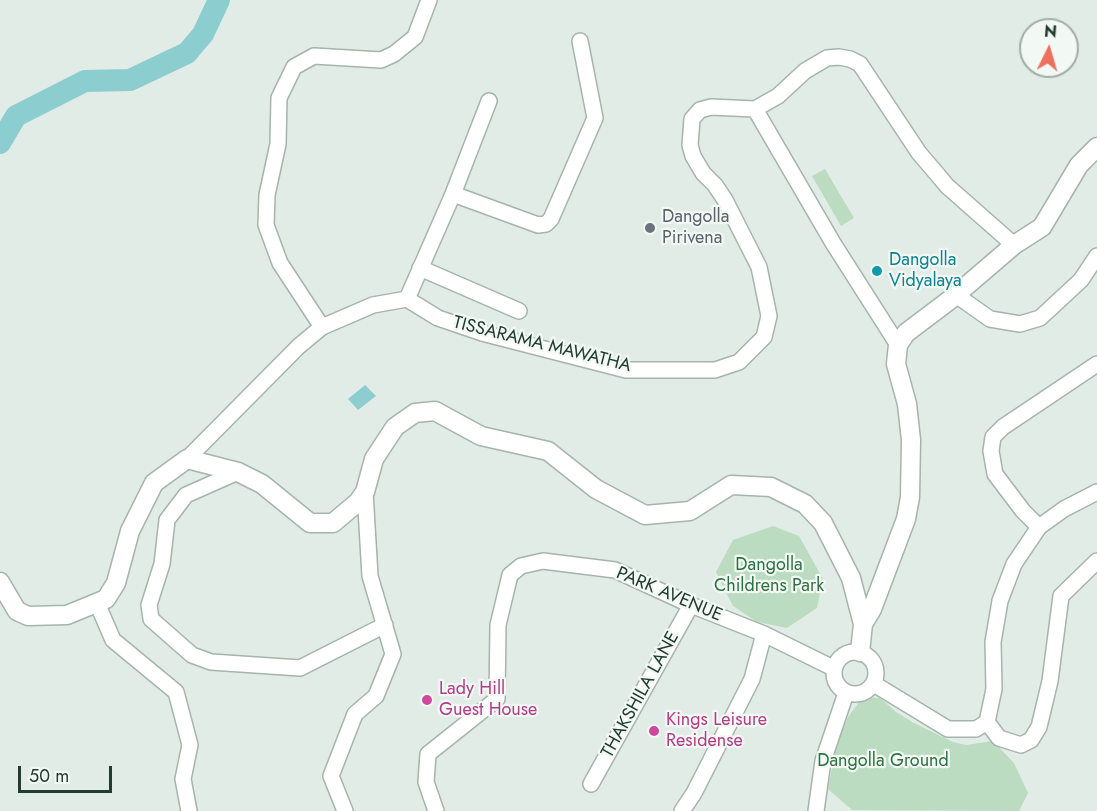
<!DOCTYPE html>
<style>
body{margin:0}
#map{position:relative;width:1097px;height:811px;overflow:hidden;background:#e2ece6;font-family:Jost,sans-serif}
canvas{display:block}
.north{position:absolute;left:1019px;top:18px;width:60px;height:60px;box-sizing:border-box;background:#f2f8f4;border:2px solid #9fada6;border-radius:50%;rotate:5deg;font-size:16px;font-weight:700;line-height:24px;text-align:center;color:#223c32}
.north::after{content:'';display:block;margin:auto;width:21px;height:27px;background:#ed705f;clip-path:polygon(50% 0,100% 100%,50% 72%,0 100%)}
.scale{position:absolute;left:18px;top:766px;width:94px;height:27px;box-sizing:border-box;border:3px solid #223c32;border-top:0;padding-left:8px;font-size:18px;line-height:21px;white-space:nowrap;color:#223c32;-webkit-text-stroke:4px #f2f8f4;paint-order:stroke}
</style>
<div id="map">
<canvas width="1097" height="811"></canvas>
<div class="north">N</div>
<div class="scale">50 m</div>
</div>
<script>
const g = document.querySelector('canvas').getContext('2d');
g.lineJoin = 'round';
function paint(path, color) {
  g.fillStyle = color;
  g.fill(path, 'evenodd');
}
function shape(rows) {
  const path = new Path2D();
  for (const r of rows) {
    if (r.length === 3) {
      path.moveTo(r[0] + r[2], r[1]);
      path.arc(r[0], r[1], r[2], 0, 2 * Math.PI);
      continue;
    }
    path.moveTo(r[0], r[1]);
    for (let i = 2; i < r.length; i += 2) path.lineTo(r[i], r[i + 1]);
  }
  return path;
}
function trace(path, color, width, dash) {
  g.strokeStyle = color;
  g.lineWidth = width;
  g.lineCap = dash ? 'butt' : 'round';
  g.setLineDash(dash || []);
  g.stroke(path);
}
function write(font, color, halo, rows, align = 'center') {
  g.font = font + ' Jost,sans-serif';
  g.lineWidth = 4.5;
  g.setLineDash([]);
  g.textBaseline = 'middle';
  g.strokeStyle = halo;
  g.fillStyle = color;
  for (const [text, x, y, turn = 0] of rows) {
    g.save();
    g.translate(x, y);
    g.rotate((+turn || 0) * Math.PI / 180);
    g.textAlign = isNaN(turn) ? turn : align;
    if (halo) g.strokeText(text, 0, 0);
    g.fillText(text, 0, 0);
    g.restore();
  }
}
paint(shape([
 [825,169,854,218,841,226,812,176],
 [773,526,799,536,823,579,817,608,787,628,757,622,733,606,716,572,733,540],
 [863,697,880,698,896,712,914,723,953,742,966,745,993,741,1014,763,1028,793,1019,811,852,810,828,789,837,742,848,717]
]), '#bbdcc0');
paint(shape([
 [365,385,376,396,358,410,348,399]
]), '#8ccdcf');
trace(shape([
 [0,143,16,116,85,81,130,80,187,53,203,34,219,0]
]), '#8ccdcf', 22);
const minor = shape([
 [755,109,778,96,805,71,827,58,839,57,850,59,860,64,919,153,937,174,947,186,1014,245],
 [755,109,833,243,898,345],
 [453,194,538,225,546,224,551,219,595,118,580,41],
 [420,268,519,311],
 [956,295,990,319,1020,324,1040,318,1081,280,1097,256],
 [407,299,453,194,489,101],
 [322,327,280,263,266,225,267,195,278,144,279,98,294,67,314,56,381,60,394,54,415,37,429,0],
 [187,459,299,346,322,327,373,305,407,299,438,318,482,333,626,370,715,370,739,362,764,337,769,316,759,267,725,200,715,185,703,173,693,156,690,145,692,119,700,110,711,107,755,109],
 [238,472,186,495,167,520,162,564,149,605,151,619,192,655,211,662,300,668,385,625],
 [1039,527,1023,511,995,474,991,451,993,437,1003,427,1097,364],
 [97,603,113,640,176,692,190,745,183,779,189,811],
 [855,673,21],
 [874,684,948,729,976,729,987,722,994,689,993,642,1000,601,1014,564,1039,527,1064,509,1097,492],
 [987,722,999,738,1021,745,1031,740,1039,727,1050,681,1061,596,1097,561],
 [591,784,691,605],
 [345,811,331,776,355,714,376,696,393,654,370,576,365,492],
 [436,811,426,782,428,754,497,699,498,625,510,575,521,566,543,561,615,570,691,605,764,634,833,668],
 [682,811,694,793,752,679,764,634],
 [816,811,823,761,846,693]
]);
const tertiary = shape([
 [0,582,17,611,28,616,67,615,106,599,116,583,130,531,154,483,187,459,238,472,262,484,310,523,333,523,358,502,365,492,374,459,395,427,415,413,435,411,481,436,548,451,596,489,645,515,690,511,731,485,771,487,805,504,823,523,851,578,863,624],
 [860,652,863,624,872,609,906,519,910,497,911,440,907,404,896,364,898,345,906,333,951,299,1014,245,1042,227,1079,165,1097,147]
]);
trace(minor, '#a5b4ac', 18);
trace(tertiary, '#a5b4ac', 21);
trace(minor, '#fff', 15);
trace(tertiary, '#fff', 18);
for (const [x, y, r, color] of [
 [650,228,6,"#6b7280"],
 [877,271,6,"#0f9aa8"],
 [427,700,6,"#d1479c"],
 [654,731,6,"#d1479c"]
]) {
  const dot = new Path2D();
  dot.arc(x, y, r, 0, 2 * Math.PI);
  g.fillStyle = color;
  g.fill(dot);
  trace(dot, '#f2f8f4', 2);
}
write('18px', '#5b616d', '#f2f8f4', [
 ["Dangolla",662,218],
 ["Pirivena",662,239]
], 'left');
write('18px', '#0d838f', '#f2f8f4', [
 ["Dangolla",889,261],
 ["Vidyalaya",889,282]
], 'left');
write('18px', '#223c32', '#f2f8f4', [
 ["TISSARAMA MAWATHA",542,345,14],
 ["PARK AVENUE",669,595,23],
 ["THAKSHILA LANE",641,695,-61]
]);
write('18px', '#2e7140', '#f2f8f4', [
 ["Dangolla",769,566],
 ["Childrens Park",769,587],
 ["Dangolla Ground",883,762]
]);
write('18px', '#b23c85', '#f2f8f4', [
 ["Lady Hill",439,690],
 ["Guest House",439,711],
 ["Kings Leisure",666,721],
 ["Residense",666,742]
], 'left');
</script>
